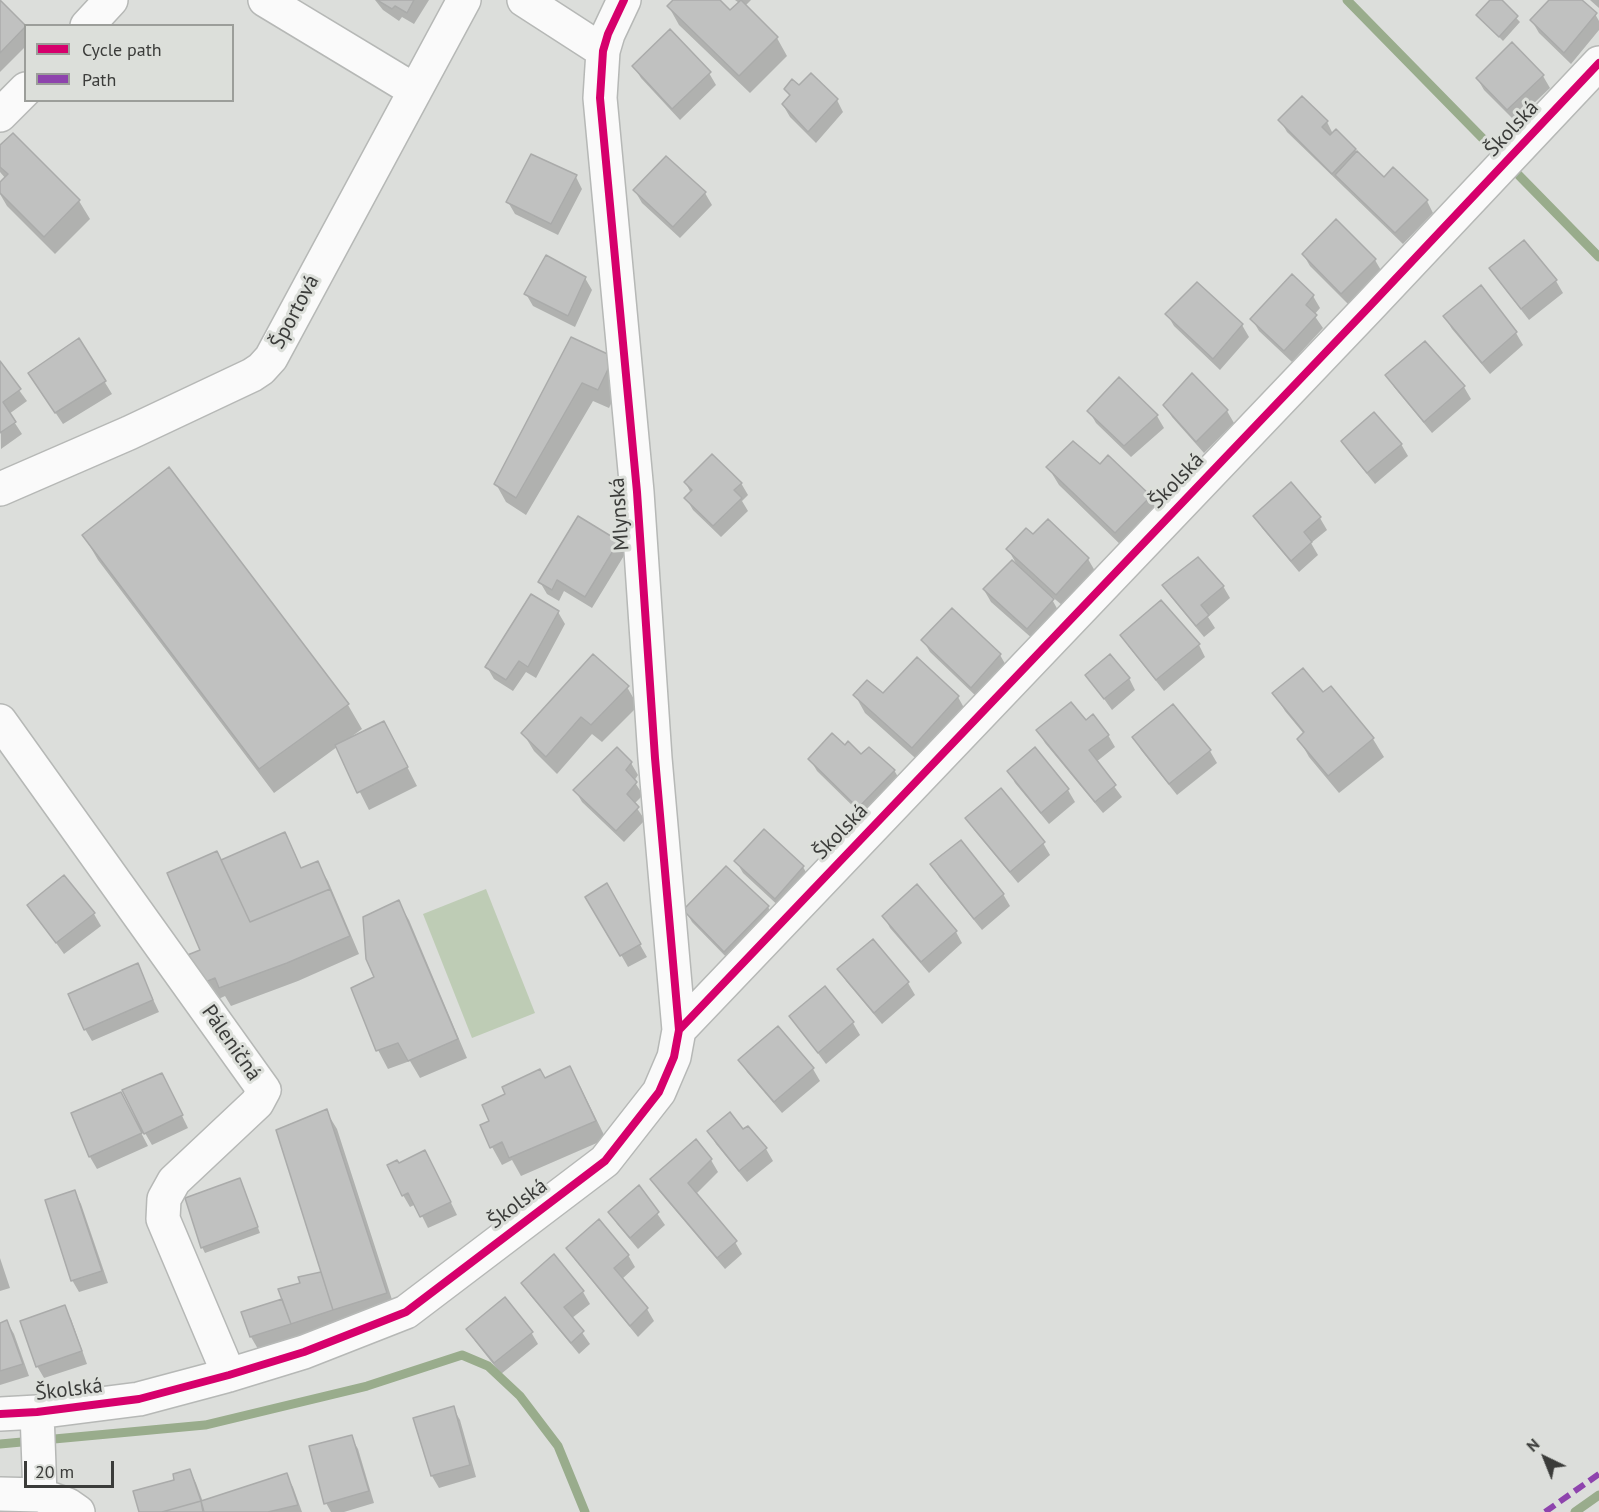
<!DOCTYPE html>
<meta charset="utf-8">
<style>
body{margin:0}
#map{position:relative;width:1599px;height:1512px;overflow:hidden;background:#dcdedb;font-family:"PT Sans",sans-serif}
canvas{display:block}
.legend{position:absolute;left:24px;top:24px;width:210px;height:78px;box-sizing:border-box;background:#dcdfda;border:2px solid #9c9e9a;margin:0;padding:8px 10px;list-style:none;font-size:18px;color:#3b3c3a}
.legend li{display:flex;align-items:center;gap:12px;height:30px}
.legend b{width:30px;border:2px solid #9c9e9a}
.north{position:absolute;left:1515px;top:1428px;width:60px;height:60px;-webkit-text-stroke:4px #dcdfda;paint-order:stroke;rotate:317deg;font-size:16px;font-weight:700;line-height:24px;text-align:center;color:#3b3c3a}
.north::after{content:'';display:block;margin:auto;width:21px;height:27px;background:#3b3c3a;clip-path:polygon(50% 0,100% 100%,50% 72%,0 100%)}
.scale{position:absolute;left:24px;top:1461px;width:90px;height:27px;box-sizing:border-box;border:3px solid #3b3c3a;border-top:0;padding-left:8px;font-size:18px;line-height:21px;white-space:nowrap;color:#3b3c3a;-webkit-text-stroke:4px #dcdfda;paint-order:stroke}
</style>
<div id="map">
<canvas width="1599" height="1512"></canvas>
<ul class="legend">
<li><b style="height:8px;background:#d6006c"></b>Cycle path</li>
<li><b style="height:8px;background:#8e44ad"></b>Path</li>
</ul>
<div class="north">N</div>
<div class="scale">20 m</div>
</div>
<script>
const g = document.querySelector('canvas').getContext('2d');
g.lineJoin = 'round';
function paint(path, color) {
  g.fillStyle = color;
  g.fill(path, 'evenodd');
}
function shape(rows) {
  const path = new Path2D();
  for (const r of rows) {
    path.moveTo(r[0], r[1]);
    for (let i = 2; i < r.length; i += 2) path.lineTo(r[i], r[i + 1]);
  }
  return path;
}
function trace(path, color, width, dash) {
  g.strokeStyle = color;
  g.lineWidth = width;
  g.lineCap = dash ? 'butt' : 'round';
  g.setLineDash(dash || []);
  g.stroke(path);
}
function write(font, color, halo, rows, align = 'center') {
  g.font = font + ' "PT Sans",sans-serif';
  g.lineWidth = 6;
  g.setLineDash([]);
  g.textBaseline = 'middle';
  g.strokeStyle = halo;
  g.fillStyle = color;
  for (const [text, x, y, turn = 0] of rows) {
    g.save();
    g.translate(x, y);
    g.rotate((+turn || 0) * Math.PI / 180);
    g.textAlign = isNaN(turn) ? turn : align;
    if (halo) g.strokeText(text, 0, 0);
    g.fillText(text, 0, 0);
    g.restore();
  }
}
paint(shape([
 [486,889,535,1013,472,1038,423,914]
]), '#beccb5');
paint(shape([
 [375,0,429,0,414,24,402,17,399,21,383,10],
 [675,0,718,0,730,12,739,3,735,0,751,0,745,6,777,38,787,56,750,93,679,25,669,7],
 [1492,0,1499,0,1520,22,1503,41,1478,15],
 [1551,0,1580,0,1595,14,1599,21,1599,30,1571,64,1539,33,1532,21],
 [1590,0,1599,0,1599,8],
 [0,2,26,28,26,46,0,72],
 [634,66,709,73,716,85,680,120,641,78],
 [1543,76,1550,88,1515,121,1484,90,1477,78],
 [799,87,837,100,843,112,816,143,790,117,783,105,790,97,786,89],
 [1280,120,1327,122,1333,134,1355,150,1384,179,1427,201,1433,213,1403,244,1287,132],
 [0,147,79,201,90,219,55,254,7,206,0,194,0,184,6,179,0,172],
 [576,177,582,189,558,235,515,214,508,202],
 [635,191,705,193,712,205,680,238,642,203],
 [1336,221,1375,260,1382,272,1349,305,1310,266,1303,254],
 [1523,242,1556,281,1563,293,1529,320,1498,280,1491,268],
 [585,278,592,290,575,327,533,306,526,294],
 [1197,284,1242,325,1249,337,1220,370,1174,326,1167,314],
 [1313,296,1320,308,1314,315,1323,328,1292,362,1259,331,1252,319],
 [1445,317,1516,333,1523,345,1490,374,1452,329],
 [572,339,624,376,609,408,593,401,526,515,506,502,496,484],
 [79,340,112,394,63,424,37,385],
 [0,364,27,401,9,414,22,434,1,449],
 [1192,375,1227,411,1234,423,1204,453,1172,417,1165,405],
 [1387,375,1464,387,1471,399,1432,433,1394,387],
 [1089,411,1157,416,1164,428,1131,457,1096,423],
 [1343,441,1401,444,1408,456,1375,484,1350,453],
 [1100,466,1149,497,1160,515,1126,550,1059,485,1048,467],
 [169,469,348,705,362,729,351,737,352,738,394,741,417,786,369,810,337,747,274,793,98,560,84,536],
 [685,482,741,483,748,495,742,501,748,511,721,537,693,510,686,498,691,493],
 [1255,516,1320,518,1327,530,1311,543,1318,555,1299,572,1262,528],
 [1033,536,1088,559,1095,571,1063,606,1049,594,1059,612,1034,640,991,602,984,590,1018,567,1008,549],
 [618,542,625,554,592,608,564,591,559,601,547,594,540,582],
 [1164,586,1223,586,1230,598,1208,617,1215,628,1204,637,1171,597],
 [1161,602,1199,645,1205,657,1164,691,1129,647,1122,635],
 [952,610,1000,655,1007,667,979,699,930,652,923,640],
 [558,612,565,624,536,678,526,672,513,691,494,679,487,667],
 [1087,675,1129,678,1135,690,1112,710],
 [627,687,638,706,602,742,592,734,557,774,534,751,523,733],
 [1330,688,1373,739,1384,757,1339,793,1309,757,1299,739,1304,734,1285,711,1274,693,1323,695],
 [855,695,958,697,968,715,923,765,865,713],
 [1173,706,1210,751,1217,763,1177,795,1141,750,1134,738],
 [1038,731,1108,735,1115,747,1096,762,1122,797,1103,813,1045,743],
 [845,748,894,770,901,782,866,819,817,771,810,759],
 [1035,749,1068,790,1075,802,1049,824,1015,783,1009,771],
 [631,763,638,775,634,781,643,795,634,804,645,820,624,842,582,802,575,790],
 [967,818,1043,843,1050,855,1018,883,974,830],
 [284,834,302,869,317,863,328,881,359,954,298,981,231,1006,225,996,210,1003,200,985,221,862],
 [736,861,803,867,810,879,783,910,743,873],
 [932,865,1003,894,1010,906,982,930,939,877],
 [726,868,768,907,775,919,732,963,692,922,685,910],
 [64,877,94,914,101,926,64,954,29,905],
 [606,885,647,957,628,967,588,897],
 [398,902,409,920,467,1058,420,1078,410,1061,388,1069,378,1050,353,988,376,978],
 [884,916,956,932,962,943,929,973,890,928],
 [137,965,159,1012,92,1041,85,1029],
 [839,969,908,983,915,995,882,1024,846,981],
 [791,1017,853,1023,860,1035,826,1064],
 [740,1060,813,1069,820,1081,782,1113,747,1072],
 [544,1080,580,1086,606,1139,521,1176,512,1160,502,1165,492,1147,491,1122],
 [168,1087,188,1128,152,1145,145,1133],
 [127,1106,148,1146,97,1169,90,1157,73,1114],
 [326,1111,337,1129,396,1312,340,1322,258,1349,251,1337,243,1313,284,1300,302,1284,322,1273],
 [743,1131,766,1149,773,1161,747,1182,716,1144,709,1132],
 [711,1160,718,1172,696,1194,735,1242,742,1254,725,1269,659,1191,652,1179],
 [432,1164,457,1215,428,1228,416,1204,410,1207,403,1195,398,1165],
 [242,1185,260,1233,205,1253,202,1247],
 [639,1187,665,1225,638,1249,617,1224,610,1212],
 [75,1192,81,1204,108,1283,79,1292,72,1280],
 [568,1248,628,1255,635,1267,622,1279,647,1309,654,1321,638,1337,575,1260],
 [554,1257,583,1292,590,1304,572,1318,590,1344,579,1354,530,1295,523,1283],
 [0,1258,10,1288,0,1291],
 [64,1307,71,1319,87,1364,44,1378,37,1366],
 [7,1322,14,1334,29,1376,0,1385,0,1324],
 [468,1329,531,1332,538,1344,501,1374,475,1341],
 [453,1408,460,1420,476,1477,439,1488,432,1476,415,1419],
 [351,1437,358,1449,374,1503,344,1512,331,1512,326,1503],
 [190,1471,196,1483,203,1502,286,1475,293,1487,302,1512,140,1512]
]), '#0003');
trace(shape([
 [1347,0,1599,257],
 [0,1444,205,1425,367,1386,462,1355,488,1366,520,1396,558,1446,585,1512],
 [1575,1512,1599,1495]
]), '#99ac8c', 9);
const building = shape([
 [0,0,26,26,0,53,0,0],
 [377,0,414,0,407,13,395,6,392,9,377,0],
 [673,0,720,0,730,10,741,0,778,37,739,76,667,6,673,0],
 [1490,0,1502,0,1518,16,1499,37,1476,15,1490,0],
 [1549,0,1582,0,1597,13,1564,53,1530,20,1549,0],
 [670,29,711,72,672,109,632,66,670,29],
 [1512,42,1544,75,1507,110,1476,78,1512,42],
 [811,73,838,99,808,132,782,104,790,95,784,89,792,79,799,85,811,73],
 [1302,96,1328,121,1322,127,1330,135,1336,129,1356,149,1332,174,1278,120,1302,96],
 [13,133,80,200,44,237,0,193,0,182,8,174,0,167,0,145,13,133],
 [1357,151,1384,177,1393,167,1428,200,1395,233,1335,175,1357,151],
 [531,154,577,175,551,224,506,202,531,154],
 [666,156,706,192,673,227,633,190,666,156],
 [1336,219,1376,259,1341,294,1302,254,1336,219],
 [1524,240,1557,280,1521,309,1489,268,1524,240],
 [546,255,586,277,568,316,524,294,546,255],
 [1292,274,1314,295,1306,305,1317,315,1284,351,1250,319,1292,274],
 [1197,282,1243,324,1213,359,1165,314,1197,282],
 [1481,285,1517,332,1482,363,1443,316,1481,285],
 [571,337,614,357,598,390,582,383,516,498,494,484,571,337],
 [79,338,106,381,55,413,28,373,79,338],
 [1425,341,1465,386,1424,422,1385,375,1425,341],
 [0,361,21,389,3,402,16,422,0,433,0,361],
 [1192,373,1228,410,1196,442,1163,405,1192,373],
 [1119,377,1158,415,1124,446,1087,411,1119,377],
 [1374,412,1402,444,1367,473,1341,441,1374,412],
 [1073,441,1100,464,1108,455,1151,496,1115,533,1046,467,1073,441],
 [712,454,742,483,734,490,742,498,713,526,684,498,692,490,684,482,712,454],
 [169,467,349,704,259,769,82,535,169,467],
 [1291,482,1321,517,1304,532,1312,542,1291,561,1253,516,1291,482],
 [578,516,619,541,585,597,557,580,552,590,538,582,578,516],
 [1048,519,1089,558,1056,595,1006,549,1026,528,1033,534,1048,519],
 [1198,557,1224,586,1201,605,1209,615,1196,626,1162,585,1198,557],
 [1012,560,1054,599,1027,629,983,589,1012,560],
 [531,594,559,611,528,667,519,661,506,680,485,667,531,594],
 [1161,600,1200,644,1156,680,1120,635,1161,600],
 [952,608,1001,654,971,688,921,640,952,608],
 [593,654,629,686,591,725,581,717,546,757,521,733,593,654],
 [1110,654,1130,678,1104,699,1085,675,1110,654],
 [917,657,959,696,912,748,853,695,867,680,883,693,917,657],
 [1303,668,1323,692,1331,686,1374,738,1328,776,1297,739,1304,732,1272,693,1303,668],
 [1071,702,1086,720,1093,714,1109,735,1089,750,1116,785,1095,802,1036,730,1071,702],
 [1173,704,1211,750,1169,784,1132,737,1173,704],
 [384,721,408,767,357,793,335,745,384,721],
 [832,733,845,745,848,741,861,754,869,747,895,770,858,808,808,759,832,733],
 [617,747,632,762,626,770,637,782,627,794,639,807,616,831,573,790,617,747],
 [1035,747,1069,789,1041,813,1007,771,1035,747],
 [1001,788,1045,842,1010,872,965,818,1001,788],
 [764,829,804,866,775,899,734,861,764,829],
 [285,832,301,868,318,861,330,889,250,922,221,860,285,832],
 [961,840,1004,894,974,919,930,864,961,840],
 [217,851,250,922,330,889,350,936,287,963,219,988,215,978,198,985,185,956,200,950,167,873,217,851],
 [726,866,769,906,724,952,683,910,726,866],
 [64,875,95,913,56,943,27,905,64,875],
 [607,883,641,944,620,956,585,897,607,883],
 [917,884,957,931,921,962,882,916,917,884],
 [399,900,458,1039,408,1061,398,1043,376,1051,351,988,374,977,366,959,363,917,399,900],
 [873,939,909,982,874,1013,837,969,873,939],
 [138,963,153,1000,84,1030,68,994,138,963],
 [825,986,854,1022,818,1053,789,1016,825,986],
 [778,1026,814,1068,774,1102,738,1060,778,1026],
 [570,1066,596,1121,509,1158,502,1142,490,1148,480,1125,489,1121,482,1105,505,1094,502,1087,540,1069,545,1078,570,1066],
 [162,1073,183,1115,144,1134,122,1090,162,1073],
 [121,1092,142,1133,89,1157,71,1113,121,1092],
 [327,1109,387,1293,333,1310,276,1130,327,1109],
 [730,1112,743,1129,748,1126,767,1148,739,1171,707,1131,730,1112],
 [696,1139,712,1159,688,1183,737,1241,717,1258,650,1179,696,1139],
 [425,1150,451,1202,420,1217,408,1193,402,1196,387,1165,397,1160,399,1163,425,1150],
 [240,1178,258,1227,201,1248,185,1198,240,1178],
 [639,1185,659,1212,630,1238,608,1212,639,1185],
 [75,1190,102,1271,71,1281,45,1200,75,1190],
 [599,1219,629,1255,614,1268,648,1308,630,1326,566,1248,599,1219],
 [554,1254,584,1291,564,1307,584,1331,571,1343,521,1283,554,1254],
 [321,1272,333,1310,291,1324,278,1289,300,1283,298,1277,321,1272],
 [505,1297,533,1332,494,1363,466,1329,505,1297],
 [282,1299,291,1324,250,1337,241,1312,282,1299],
 [65,1305,82,1351,36,1367,20,1321,65,1305],
 [7,1320,23,1364,0,1371,0,1323,7,1320],
 [454,1406,470,1465,431,1476,413,1418,454,1406],
 [352,1435,369,1491,324,1504,309,1446,352,1435],
 [190,1469,201,1501,162,1512,139,1512,133,1491,174,1480,173,1474,190,1469],
 [287,1473,298,1505,268,1512,204,1512,201,1501,287,1473],
 [201,1501,203,1512,162,1512,201,1501]
]);
paint(building, '#c0c1c0');
trace(building, '#aaabaa', 1.5);
const minor = shape([
 [265,0,414,90],
 [524,0,603,51],
 [624,0,608,34,603,51,600,98,637,492,655,758,679,1030],
 [87,26,111,0],
 [0,115,26,89],
 [0,489,129,433,252,375,261,369,271,358,464,0],
 [0,721,264,1090,257,1103,174,1181,164,1199,163,1219,229,1375],
 [37,1412,40,1495],
 [0,1414,37,1412,139,1399,229,1375,304,1352,406,1312,605,1161,659,1092,674,1057,679,1030,1368,308,1599,63],
 [0,1494,40,1495,68,1505,78,1512]
]);
trace(minor, '#b6b8b6', 36);
trace(minor, '#fafafa', 33);
trace(shape([
 [1545,1512,1599,1474]
]), '#8e44ad', 6, [12, 6]);
trace(shape([
 [624,0,608,34,603,51,600,98,637,492,655,758,679,1030],
 [0,1414,37,1412,139,1399,229,1375,304,1352,406,1312,605,1161,659,1092,674,1057,679,1030,1368,308,1599,63]
]), '#d6006c', 8);
write('21px', '#3b3c3a', '#dcdfda', [
 ["Školská",1512,129,-47],
 ["Športová",295,312,-62],
 ["Školská",1177,481,-46],
 ["Mlynská",620,514,-94],
 ["Školská",841,832,-46],
 ["Páleničná",231,1043,55],
 ["Školská",518,1204,-37],
 ["Školská",69,1390,-7]
]);
</script>
